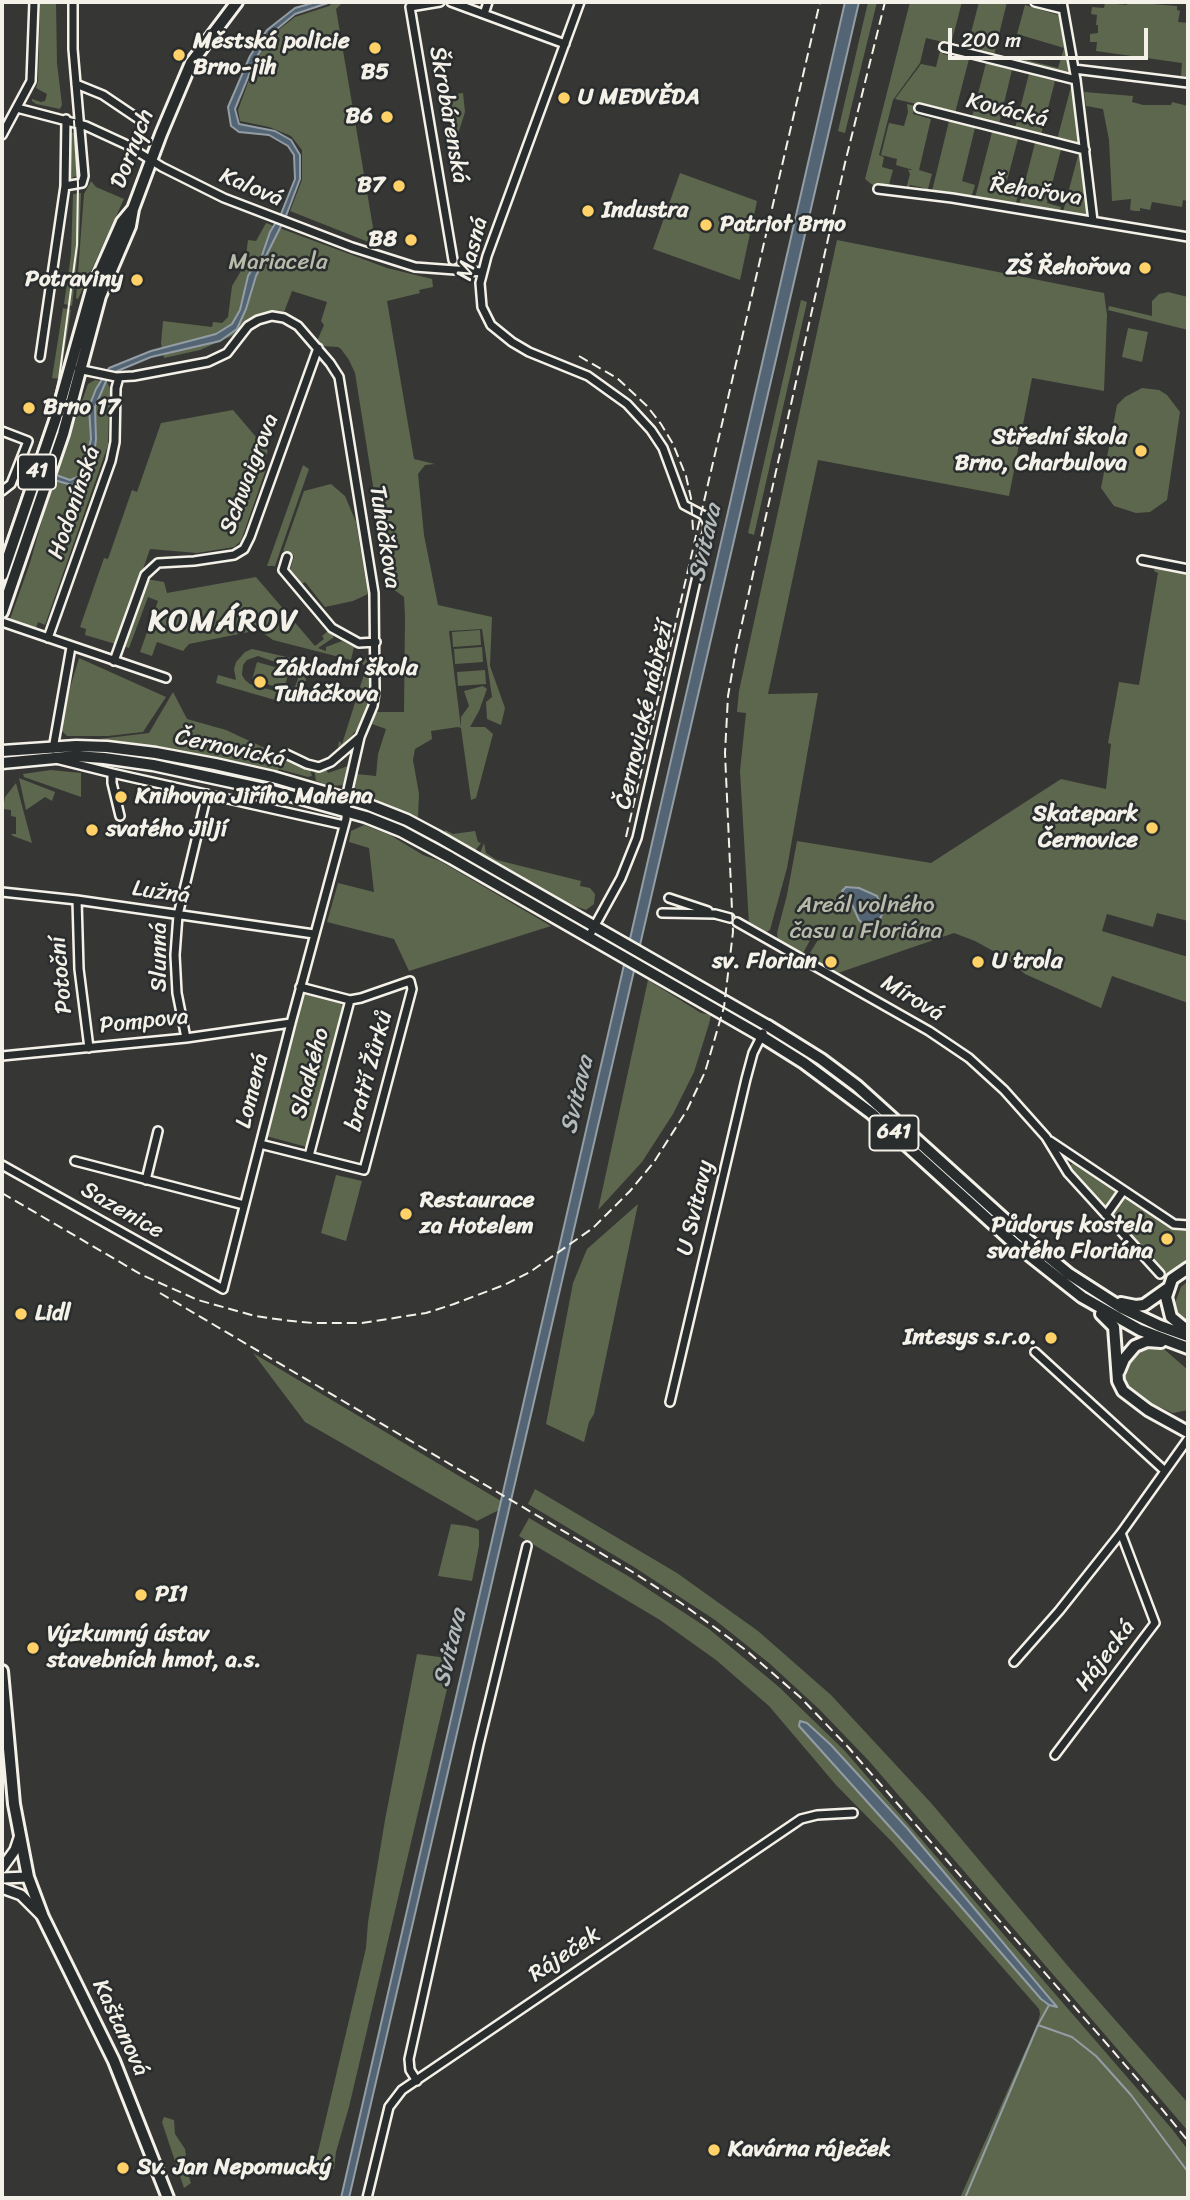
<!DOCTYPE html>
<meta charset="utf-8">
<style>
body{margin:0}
#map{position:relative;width:1190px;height:2200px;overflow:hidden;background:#363634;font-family:Sriracha,sans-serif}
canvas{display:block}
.frame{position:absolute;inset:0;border:4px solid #f4f1e8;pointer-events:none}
.scale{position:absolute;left:948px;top:28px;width:200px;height:32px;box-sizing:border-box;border:4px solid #f4f1e8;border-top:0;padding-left:9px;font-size:21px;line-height:24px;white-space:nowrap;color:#f4f1e8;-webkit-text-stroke:5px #2a2d2e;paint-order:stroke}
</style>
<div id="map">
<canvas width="1190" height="2200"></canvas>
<div class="frame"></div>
<div class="scale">200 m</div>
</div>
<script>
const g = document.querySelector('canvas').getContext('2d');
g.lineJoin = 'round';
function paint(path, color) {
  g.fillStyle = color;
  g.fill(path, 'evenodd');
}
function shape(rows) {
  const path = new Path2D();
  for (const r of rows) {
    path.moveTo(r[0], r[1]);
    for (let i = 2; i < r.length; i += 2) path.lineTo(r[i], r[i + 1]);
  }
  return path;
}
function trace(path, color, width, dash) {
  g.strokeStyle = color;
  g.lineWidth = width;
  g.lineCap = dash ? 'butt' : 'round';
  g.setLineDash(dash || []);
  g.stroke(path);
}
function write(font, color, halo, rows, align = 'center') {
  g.font = font + ' Sriracha,sans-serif';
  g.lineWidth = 5;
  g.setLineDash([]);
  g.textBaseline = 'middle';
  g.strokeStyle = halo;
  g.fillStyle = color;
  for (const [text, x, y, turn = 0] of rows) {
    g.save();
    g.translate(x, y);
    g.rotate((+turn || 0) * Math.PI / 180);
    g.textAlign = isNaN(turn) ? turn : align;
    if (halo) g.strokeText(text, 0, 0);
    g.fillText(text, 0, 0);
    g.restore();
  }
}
paint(shape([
 [40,2,56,2,57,63,62,105,60,109,36,104,32,101,32,99,41,102,45,101,47,94,36,88,38,81],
 [334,2,343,2,336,9,376,245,290,211,302,180,302,150,291,136,269,127,240,121,238,110,257,58,272,35,295,17,329,6],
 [868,2,877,2,845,133,838,131],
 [910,2,962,2,951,44,926,38,920,63,893,100,879,155,884,157,882,167,893,170,888,188,875,187,865,179],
 [979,2,1007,2,994,55,967,48],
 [1128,2,1177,6,1177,10,1180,11,1178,22,1188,23,1188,77,1181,76,1182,63,1096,51,1097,42,1090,42,1090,34,1098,33,1098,25,1096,25,1097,15,1091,14,1092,7,1104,8,1105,3,1127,5],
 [1025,5,1058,15,1069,68,1068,73,1011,59,1011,56,1058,68,1064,48,1017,34],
 [939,44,945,45,943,54,969,59,955,113,895,99,921,64,936,67,940,51,937,50],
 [986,63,1012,70,999,124,972,117],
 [1029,74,1055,81,1041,135,1015,128],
 [1072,83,1080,143,1079,145,1057,140],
 [1084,92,1133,96,1132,102,1143,105,1171,105,1172,102,1188,106,1188,201,1183,200,1182,207,1152,202,1150,210,1140,208,1140,211,1135,211,1130,210,1131,199,1112,201,1109,140,1103,109,1086,106],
 [463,93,465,112,458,134,452,133,451,126,455,124,450,95],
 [907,104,915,106,913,114,931,119,919,170,932,174,928,189,925,191,924,188,910,185,908,189,906,189,910,174,908,170,913,170,896,165,897,159,881,155,889,123,904,126,908,112],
 [949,121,975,128,962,181,975,185,971,198,932,191],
 [77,132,81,176,80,179,79,176,73,177,72,180,68,180,70,133],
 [992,132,1018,139,1004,192,1018,196,1015,205,975,198],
 [1035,143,1061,150,1047,203,1061,207,1059,213,1019,205],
 [1079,152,1082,155,1089,214,1083,217,1063,212],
 [680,173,757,201,740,280,653,249],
 [91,181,96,187,124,199,78,299,76,298,84,194],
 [81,193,79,243,72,306,64,304,71,255,73,194],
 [266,223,387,268,432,279,433,287,419,290,420,293,387,301,414,459,435,464,425,465,418,474,424,535,438,605,492,617,490,666,505,708,501,725,487,719,486,702,492,697,482,629,449,631,461,728,461,717,469,706,464,691,483,686,487,689,479,711,470,727,485,727,493,734,476,798,471,800,461,728,458,727,431,731,432,739,415,749,413,760,419,794,418,818,374,799,353,787,356,774,376,776,378,754,386,729,372,724,376,712,404,712,405,616,404,597,393,589,389,546,383,542,381,536,355,373,349,360,341,349,338,347,321,346,317,341,324,325,321,321,327,302,292,291,283,315,260,315,248,321,234,335,200,350,164,358,161,344,163,321,212,327,213,322,222,323,228,317,232,286,245,264,248,240,256,241],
 [837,240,1104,293,1107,315,1104,391,1032,378,1009,496,818,460,768,694,818,693,787,868,770,930,765,933,749,924,740,771,746,713,737,712,739,691],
 [1168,292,1188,297,1188,330,1108,310,1109,306,1152,316,1152,301,1159,294],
 [801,300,807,302,754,535,748,533],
 [63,308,71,310,60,379,52,378],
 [1128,328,1148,332,1142,362,1122,357],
 [95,380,107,382,112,393,112,407,109,408,108,445,45,625,38,622,35,631,9,622,30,563,49,495,88,384],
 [1142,388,1159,390,1167,395,1180,412,1167,500,1150,512,1136,513,1114,506,1101,488,1117,405,1125,397],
 [233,410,268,451,265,458,267,466,241,541,234,547,197,553,150,549,140,578,164,582,167,593,256,577,315,646,324,639,322,636,328,631,334,635,333,638,318,648,326,651,326,647,342,641,354,647,351,660,273,640,259,630,189,644,183,651,157,642,152,656,140,652,158,601,148,597,129,648,85,635,86,629,80,627,104,558,108,559,132,490,137,492,161,423],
 [303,465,309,469,275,566,267,566],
 [331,484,345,496,356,522,368,594,353,601,325,607,305,582,300,585,291,573,290,570,294,556,283,551,304,491],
 [1155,568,1188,574,1188,921,1157,913,1153,927,1107,914,1102,931,1188,957,1188,1003,1112,976,1101,1008,1025,974,1006,958,975,941,954,933,838,973,808,956,824,930,818,926,803,953,778,940,777,933,787,895,797,841,931,863,1061,779,1106,789,1111,744,1108,743,1119,682,1139,685,1158,573,1154,571],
 [480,630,481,645,453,647,452,632],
 [482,647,483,662,455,664,454,649],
 [252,649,291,658,302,666,306,680,304,687,289,704,216,683,218,675,236,680,234,669,236,662,245,652],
 [258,656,295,669,298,679,294,689,282,693,250,684,245,680,242,675,243,665,247,660],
 [79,658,166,697,143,732,108,736,67,736,61,730,70,688],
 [366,658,370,671,368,705,359,727,346,742,338,748,339,741,342,744,366,668,362,663],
 [257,662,289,671,284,689,252,680],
 [485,670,486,684,458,686,457,672],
 [173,692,187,719,226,730,310,769,312,776,308,777,279,769,278,771,209,756,99,739,149,733],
 [76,750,99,750,193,764,319,794,318,799],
 [351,750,345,785,330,786,316,781,314,769,326,769,328,773,348,766],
 [51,770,81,773,81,797,24,777,23,774],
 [19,778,55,792,52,801,45,797,26,810],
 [16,783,32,843,13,836,11,834,16,834,16,817,11,816,11,810,3,809,5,797],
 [364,825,390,835,423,855,440,861,551,926,409,971,394,939,327,922,338,883,374,892,369,848,349,842,351,831],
 [445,830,453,834,475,831,478,842,481,843,475,851,444,833],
 [484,843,486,853,497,860,581,881,580,886,590,888,595,894,594,904,586,910,569,904,480,853],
 [605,939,750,1020,751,1023,748,1025,603,941],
 [648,980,701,1013,711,1015,709,1024,694,1072,673,1114,642,1162,598,1210],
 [306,993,340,1002,343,1007,307,1147,266,1136,292,1034,302,997],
 [1073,1163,1175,1230,1188,1231,1188,1262,1183,1263,1168,1275,1068,1167],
 [336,1175,362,1181,346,1241,321,1233],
 [638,1204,594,1414,589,1422,584,1442,546,1424,573,1283,587,1249],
 [1188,1281,1188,1324,1178,1314,1175,1303,1181,1287],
 [1145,1346,1165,1350,1188,1370,1188,1410,1173,1413,1141,1399,1130,1389,1123,1372,1133,1352],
 [253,1353,501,1501,499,1510,477,1521,305,1422],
 [535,1489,677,1573,758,1631,831,1695,932,1804,1067,1965,1188,2103,1188,2131,869,1761,819,1709,769,1663,715,1620,634,1567,528,1504],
 [529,1518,628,1576,709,1629,779,1687,844,1750,1172,2129,1188,2150,1188,2198,960,2198,1038,2022,1040,2014,1039,2009,893,1843,836,1785,769,1706,716,1660,660,1620,519,1536],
 [807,1724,831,1745,907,1828,1052,1999,1044,2003,1041,1999],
 [451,1524,467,1526,478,1529,479,1531,479,1546,472,1581,438,1576],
 [417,1654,454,1659,349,2107,336,2152,334,2169,314,2169,366,1948,368,1922,385,1820],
 [164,2117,174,2120,175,2134,185,2149,186,2155,183,2159,191,2183,184,2188,162,2122]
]), '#5d674e');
const water = shape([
 [316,2,331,2,295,14,271,34,256,58,235,109,239,124,275,131,291,140,300,155,300,179,286,216,256,276,246,309,237,329,220,341,151,357,115,372,107,379,95,407,96,439,93,463,88,478,72,485,54,480,56,475,70,480,83,475,91,439,89,407,96,389,109,368,151,351,216,334,232,324,240,310,248,276,252,269,257,270,270,232,281,214,295,179,294,155,288,146,269,135,239,132,231,126,228,107,250,56,267,30,295,8,316,2],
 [845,2,859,2,349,2198,341,2198,845,2],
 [846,887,859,888,877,896,883,910,881,917,872,927,866,927,859,920,850,900,842,891,846,887],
 [800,1721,807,1723,831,1745,907,1828,1057,2007,1049,2005,1041,1999,951,1895,799,1726,800,1721]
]);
paint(water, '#536575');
trace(water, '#939da3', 2);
trace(shape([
 [1038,2025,1072,2037,1096,2056,1131,2095,1188,2172],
 [965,2198,1038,2025,1049,2005]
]), '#939da3', 2);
const minor = shape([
 [440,2,410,7,453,260],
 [451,2,565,44],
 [580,2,487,256,480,283,482,307,491,325,512,342,529,352,588,376,627,404,651,430,663,448,684,505,703,515,707,521,708,528,637,838,621,878,588,938],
 [1035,2,1063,9],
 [1062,2,1076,80,1093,221],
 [484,14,488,2],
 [944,47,1076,80],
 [1074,69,1188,83],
 [76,84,103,95,143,122],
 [17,108,86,126,125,144,162,167,224,198,352,247,415,267,482,272],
 [919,108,1085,150],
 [2,135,31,81,34,2],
 [65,186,82,183,84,176,73,49,73,2],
 [878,189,952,198,1188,237],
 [40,357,65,186,66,119],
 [2,431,28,441,11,484,2,491],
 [287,557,283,570,332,628,359,643,376,642],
 [1142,560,1188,569],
 [2,622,166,678],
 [48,638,111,461,115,442,116,388,119,377],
 [114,661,145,575,158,563,194,561,234,555,244,549,250,537,318,348],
 [53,749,71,647],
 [286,754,307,764,319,767,331,762,360,737],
 [56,759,112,773],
 [120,816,112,783,112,773,344,825],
 [2,892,77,900,314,934],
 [669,898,708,911],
 [77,900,79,969,89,1048],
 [662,913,715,914,730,918],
 [737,922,929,1031,969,1058,1004,1090,1046,1137,1068,1173,1160,1274],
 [186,1038,177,993,175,955,178,915,207,794],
 [2,1056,186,1038,291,1023],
 [1050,1141,1174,1224,1188,1225],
 [260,1144,364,1170,412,989,410,981,361,998,350,1000,300,987],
 [309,1156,350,1000],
 [75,1161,244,1205],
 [2,1165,223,1289,291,1023,346,819,347,794,360,737,373,706,375,692,374,593,339,377,330,363,298,326,284,318,272,316,258,320,248,326,227,353,208,362,134,376,116,377,78,369],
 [146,1180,158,1131],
 [1106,1215,1123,1191],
 [1035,1352,1165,1471],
 [670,1402,746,1079,753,1053,763,1033],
 [1014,1662,1059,1611,1121,1533,1188,1439],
 [1055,1755,1155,1623,1121,1533],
 [417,2081,410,2070,409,2059,479,1744,527,1546],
 [367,2198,389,2107,402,2090,801,1819,817,1815,853,1813]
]);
const tertiary = shape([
 [2,1868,15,1850,19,1838],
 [2,1878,28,1877],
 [2,1888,21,1895,42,1916]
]);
const secondary = shape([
 [2,751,76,746,107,747,156,753,215,764,273,777,369,805,407,820,437,836,768,1026],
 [2,763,76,756,104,758,153,765,269,790,366,817,401,831,451,858,761,1036]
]);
const primary = shape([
 [2,575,56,418,92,290,122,222,132,210],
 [2,612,63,434,100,296,130,226,133,209,161,134,191,63,237,2],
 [2,1671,14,1804,28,1877,43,1917,114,2061,168,2198]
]);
const trunk = shape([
 [768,1026,821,1059,857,1086,1023,1236,1069,1274,1122,1308,1160,1326,1188,1336],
 [761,1036,804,1063,871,1113,1015,1244,1082,1297,1140,1330,1188,1348],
 [1188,1268,1172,1279,1166,1297,1171,1317,1188,1331],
 [1121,1303,1136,1306,1144,1305,1168,1288],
 [1101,1314,1114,1327,1118,1381,1123,1391,1148,1410,1188,1432],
 [1119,1371,1124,1359,1135,1346,1147,1341,1161,1342]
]);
trace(minor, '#f4f1e8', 12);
trace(tertiary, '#f4f1e8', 14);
trace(secondary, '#f4f1e8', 15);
trace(primary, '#f4f1e8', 16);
trace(trunk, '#f4f1e8', 16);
trace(minor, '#2a2d2e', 7);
trace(tertiary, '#2a2d2e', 9);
trace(secondary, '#2a2d2e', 10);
trace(primary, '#2a2d2e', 10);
trace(trunk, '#2a2d2e', 10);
trace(shape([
 [2,554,52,409,59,379,77,245,78,184,74,121]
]), '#f4f1e8', 2);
trace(shape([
 [579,356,617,378,647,406,661,424,673,444,686,476,691,498,693,530],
 [626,837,820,2],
 [2,1193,142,1275,198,1300,255,1316,283,1320,313,1323,362,1323,426,1313,454,1304,504,1285,530,1272,593,1228,630,1191,654,1162,687,1110,705,1072,724,1007,733,932,725,753,728,696,736,650,845,163,885,2],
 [160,1293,631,1571,681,1603,747,1651,800,1697,848,1747,1140,2082,1188,2141]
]), '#f4f1e8', 2, [10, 5]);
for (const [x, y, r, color] of [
 [375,48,7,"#ffd166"],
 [179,55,7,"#ffd166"],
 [564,98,7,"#ffd166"],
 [387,117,7,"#ffd166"],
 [399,186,7,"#ffd166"],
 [588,211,7,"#ffd166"],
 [706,225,7,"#ffd166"],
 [411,240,7,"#ffd166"],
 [1145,268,7,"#ffd166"],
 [137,280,7,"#ffd166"],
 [29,408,7,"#ffd166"],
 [1141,451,7,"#ffd166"],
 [260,682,7,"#ffd166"],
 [121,797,7,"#ffd166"],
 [1152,828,7,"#ffd166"],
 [92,830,7,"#ffd166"],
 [831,962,7,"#ffd166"],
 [978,962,7,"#ffd166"],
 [406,1214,7,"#ffd166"],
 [1167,1239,7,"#ffd166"],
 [21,1314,7,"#ffd166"],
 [1051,1338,7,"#ffd166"],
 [141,1595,7,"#ffd166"],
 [33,1648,7,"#ffd166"],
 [714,2150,7,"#ffd166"],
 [123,2168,7,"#ffd166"]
]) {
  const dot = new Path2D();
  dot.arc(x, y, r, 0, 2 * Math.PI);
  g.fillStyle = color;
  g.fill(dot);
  trace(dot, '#2a2d2e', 2.5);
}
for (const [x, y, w] of [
 [37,472,38],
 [894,1133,49]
]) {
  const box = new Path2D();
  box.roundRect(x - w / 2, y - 17.5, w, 35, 5);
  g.fillStyle = '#2a2d2e';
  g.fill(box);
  trace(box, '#f4f1e8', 2);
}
write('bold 21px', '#f4f1e8', null, [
 ["41",37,472],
 ["641",894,1133]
]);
write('bold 23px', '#f4f1e8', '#2a2d2e', [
 ["Městská policie",193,42],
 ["Brno-jih",193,68],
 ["B5",375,73,"center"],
 ["U MEDVĚDA",578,98],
 ["B6",373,117,"right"],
 ["B7",385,186,"right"],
 ["Industra",602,211],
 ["Patriot Brno",720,225],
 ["B8",397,240,"right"],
 ["ZŠ Řehořova",1131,268,"right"],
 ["Potraviny",123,280,"right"],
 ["Brno 17",43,408],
 ["Střední škola",1127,438,"right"],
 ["Brno, Charbulova",1127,464,"right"],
 ["Základní škola",274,669],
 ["Tuháčkova",274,695],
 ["Knihovna Jiřího Mahena",135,797],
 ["Skatepark",1138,815,"right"],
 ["Černovice",1138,841,"right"],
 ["svatého Jiljí",106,830],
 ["sv. Florian",817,962,"right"],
 ["U trola",992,962],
 ["Restaurace",420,1201],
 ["za Hotelem",420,1227],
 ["Půdorys kostela",1153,1226,"right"],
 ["svatého Floriána",1153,1252,"right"],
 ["Lidl",35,1314],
 ["Intesys s.r.o.",1037,1338,"right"],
 ["PI1",155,1595],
 ["Výzkumný ústav",47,1635],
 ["stavebních hmot, a.s.",47,1661],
 ["Kavárna ráječek",728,2150],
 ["Sv. Jan Nepomucký",137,2168]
], 'left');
write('23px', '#f4f1e8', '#2a2d2e', [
 ["Kovácká",1007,111,14],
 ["Škrobárenská",448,115,80],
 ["Dornych",133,149,-69],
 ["Kalová",251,188,23],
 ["Řehořova",1036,192,9],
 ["Masná",473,249,-75],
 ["Schwaigrova",250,474,-69],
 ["Hodonínská",75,503,-71],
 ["Tuháčkova",384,537,81],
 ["Černovické nábřeží",645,715,-77],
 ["Černovická",230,749,12],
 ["Lužná",161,893,8],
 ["Slunná",160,957,-90],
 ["Potoční",62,975,-95],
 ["Mírová",912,999,31],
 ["Pompova",144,1022,-6],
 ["bratří Žůrků",370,1071,-75],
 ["Sladkého",311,1073,-75],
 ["Lomená",253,1091,-76],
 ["U Svitavy",696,1208,-77],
 ["Sazenice",122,1211,30],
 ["Hájecká",1106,1656,-53],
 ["Ráječek",565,1955,-34],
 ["Kaštanová",120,2028,65]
]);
write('23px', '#b8baaa', '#2a2d2e', [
 ["Mariacela",278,263],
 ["Areál volného",866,906],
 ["času u Floriána",866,932]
]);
write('italic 24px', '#b4b9ba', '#2a2d2e', [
 ["Svitava",706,543,-77],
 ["Svitava",578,1095,-77],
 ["Svitava",451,1648,-77]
]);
g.letterSpacing = '2px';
write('bold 30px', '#f4f1e8', '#2a2d2e', [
 ["KOMÁROV",224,622]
]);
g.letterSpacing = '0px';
</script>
